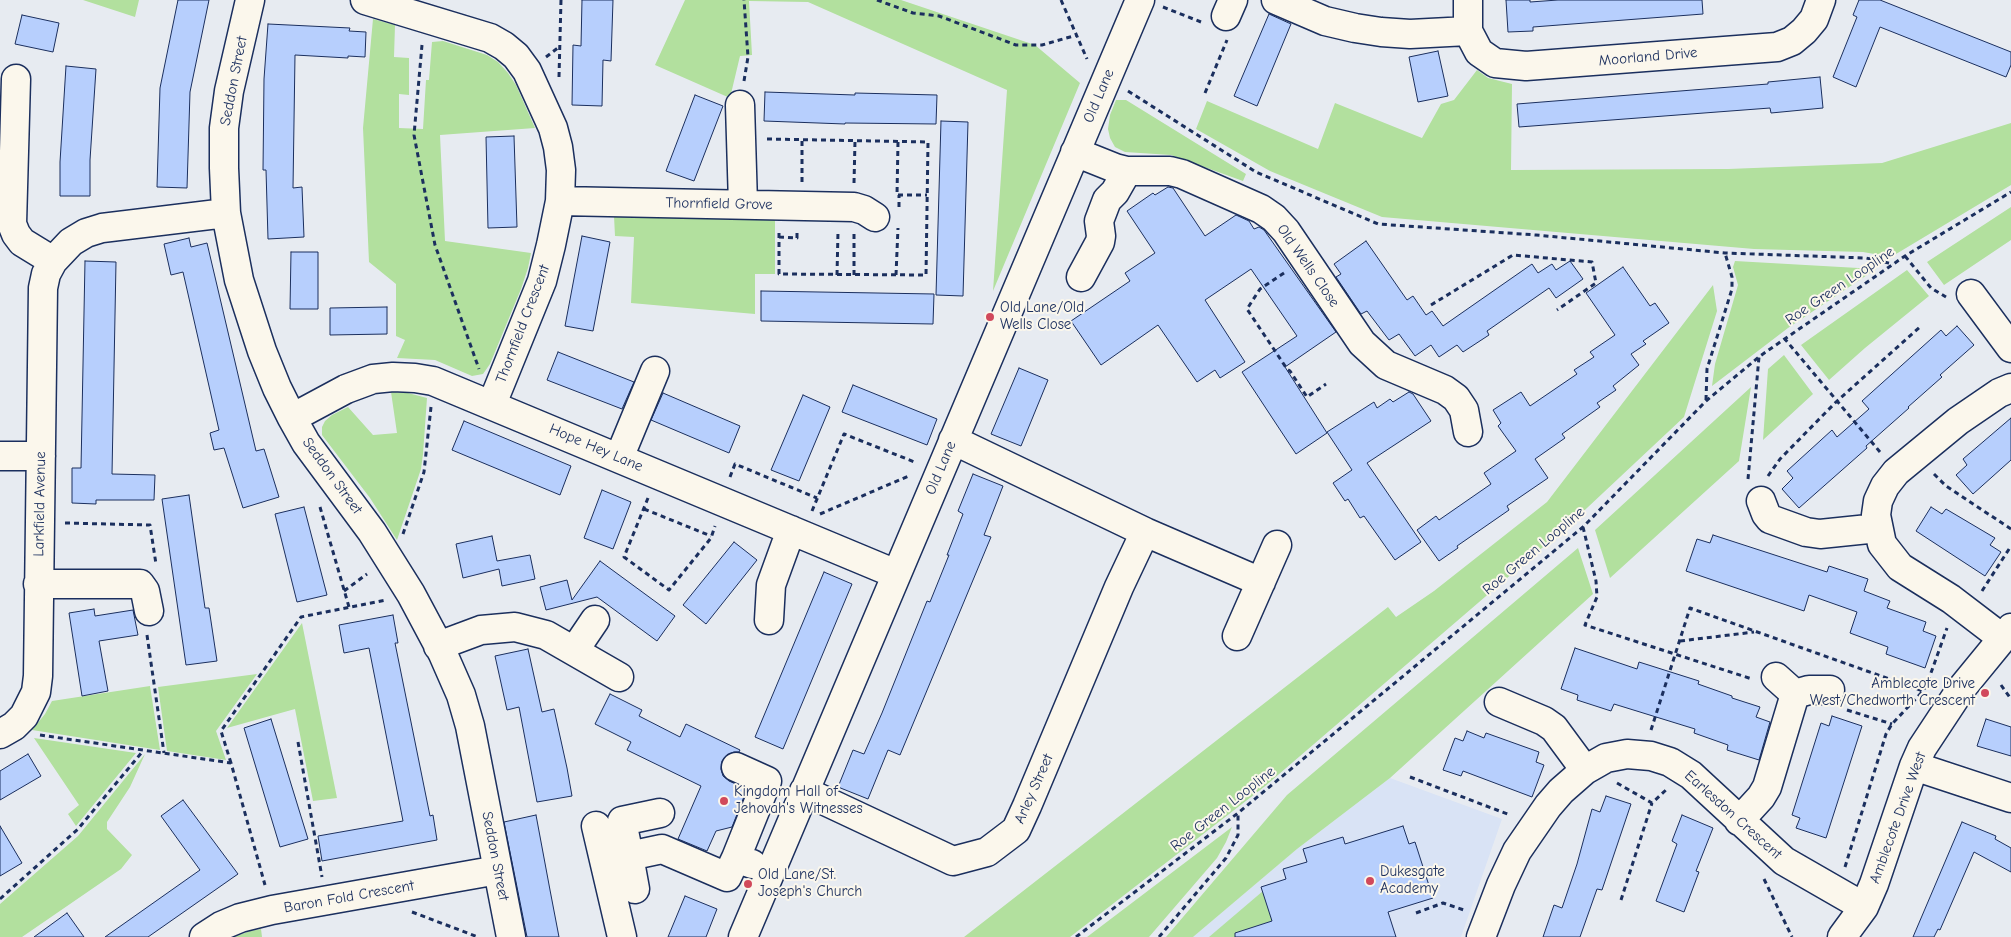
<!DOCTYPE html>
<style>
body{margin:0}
canvas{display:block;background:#e7ebf1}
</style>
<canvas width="2011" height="937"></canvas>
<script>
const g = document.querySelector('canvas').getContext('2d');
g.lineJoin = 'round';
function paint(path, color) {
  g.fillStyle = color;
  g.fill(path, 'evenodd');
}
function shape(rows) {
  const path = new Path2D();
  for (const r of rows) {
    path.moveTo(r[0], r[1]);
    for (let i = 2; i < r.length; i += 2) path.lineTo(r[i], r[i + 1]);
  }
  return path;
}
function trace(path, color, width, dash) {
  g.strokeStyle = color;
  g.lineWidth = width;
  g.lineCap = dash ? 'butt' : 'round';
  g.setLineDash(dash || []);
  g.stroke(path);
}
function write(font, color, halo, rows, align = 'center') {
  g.font = font + ' "Comic Neue",sans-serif';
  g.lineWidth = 4;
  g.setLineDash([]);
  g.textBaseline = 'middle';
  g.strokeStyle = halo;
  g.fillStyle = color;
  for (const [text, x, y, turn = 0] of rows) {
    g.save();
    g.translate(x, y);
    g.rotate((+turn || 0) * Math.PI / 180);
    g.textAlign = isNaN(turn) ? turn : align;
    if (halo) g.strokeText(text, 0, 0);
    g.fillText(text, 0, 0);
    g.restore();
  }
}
paint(shape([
 [1390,778,1502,819,1461,937,1193,937,1297,849]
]), '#d9e3f5');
paint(shape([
 [83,0,139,0,135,17],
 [685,0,901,0,1035,45,1080,83,993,291,1007,90,808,2,749,1,752,55,740,56,730,98,655,65],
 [373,19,395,25,394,57,409,58,409,95,399,94,399,128,423,129,426,80,429,80,432,42,443,41,487,55,498,62,508,73,516,85,535,128,440,135,445,241,531,253,528,268,521,289,490,364,483,374,472,376,435,360,397,358,405,340,396,336,396,284,369,262,363,128],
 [1477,70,1488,78,1512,84,1511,170,1728,169,1882,163,2011,123,2011,185,1891,257,1863,252,1754,249,1382,217,1270,171,1196,129,1207,101,1318,149,1335,103,1422,138,1441,104,1454,100],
 [1116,100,1126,100,1246,174,1243,181,1171,155,1125,152,1115,147,1110,138,1108,129,1110,115],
 [2011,207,2011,240,1944,285,1927,262],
 [614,216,775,219,775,274,755,274,755,314,631,303,634,237,615,236],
 [1735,261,1876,269,1788,328,1712,386,1715,364,1738,285,1733,267],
 [1907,270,1929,296,1865,348,1829,380,1801,345],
 [1713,285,1717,311,1684,417,1571,523,1264,787,1070,937,964,937,1388,607,1396,617,1434,591,1547,502],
 [1784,355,1813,394,1763,440,1768,369],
 [1751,387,1739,461,1610,578,1595,530],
 [391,392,408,393,427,398,423,454,421,469,397,540,370,498,322,435,322,427,325,421,332,415,348,407,373,435,397,433],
 [1578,548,1593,594,1390,778,1297,849,1193,937,1166,937,1287,795],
 [302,623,337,798,313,801,295,709,227,728],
 [257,674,216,731,226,760,167,751,158,687],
 [150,686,160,750,32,730,45,714,52,701],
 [34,738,136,753,76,826,68,814,79,805],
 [145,754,130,787,107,822,107,829,132,855,121,869,22,937,0,937,0,904,78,836],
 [1232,827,1226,842,1217,858,1149,937,1087,937],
 [1263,891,1272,921,1241,931,1243,937,1209,937],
 [261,929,262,937,234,937,250,931]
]), '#b2e09e');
const building = shape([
 [178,0,209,0,190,92,187,188,157,187,160,88,178,0],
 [582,0,613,0,611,61,603,60,602,106,572,105,573,45,581,46,582,0],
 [1506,0,1530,0,1530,2,1558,0,1702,0,1703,14,1533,27,1533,31,1508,32,1506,0],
 [1859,0,1880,0,2011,52,2011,65,2006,77,1880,27,1856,87,1833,77,1857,17,1853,15,1859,0],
 [1269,14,1291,24,1257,106,1234,96,1269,14],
 [22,15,59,23,53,52,15,44,22,15],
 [268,24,350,28,349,31,366,32,365,57,348,56,348,58,295,55,293,188,302,187,304,237,268,239,266,170,263,170,264,79,268,24],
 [1438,51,1448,96,1418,102,1409,57,1438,51],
 [66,66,96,69,90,160,90,196,60,196,60,162,66,66],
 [1820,77,1823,108,1771,113,1770,108,1519,127,1517,104,1768,84,1768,82,1820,77],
 [765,92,855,95,855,93,937,95,936,124,845,123,845,124,764,121,765,92],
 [695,95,723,106,694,181,666,171,695,95],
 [941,121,968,122,963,296,936,295,941,121],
 [514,136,517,227,488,228,486,137,514,136],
 [1168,187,1173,188,1205,236,1236,215,1249,221,1254,229,1259,227,1264,230,1336,332,1285,367,1327,433,1296,454,1242,372,1297,336,1251,269,1205,300,1245,362,1220,378,1215,370,1197,382,1158,325,1101,365,1071,321,1130,281,1125,273,1155,253,1127,211,1153,193,1155,195,1168,187],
 [582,236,610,242,593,331,565,326,582,236],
 [189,238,191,247,207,243,256,451,264,449,279,497,243,508,224,448,214,450,210,433,219,430,183,272,171,275,164,244,189,238],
 [1366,241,1407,300,1413,296,1426,315,1432,311,1443,326,1532,264,1538,273,1552,264,1556,270,1570,261,1583,279,1556,298,1549,288,1487,331,1489,335,1463,352,1457,345,1439,357,1431,345,1415,356,1399,334,1389,340,1367,311,1361,314,1336,277,1341,274,1334,264,1366,241],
 [291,252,318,252,318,309,290,309,291,252],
 [85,261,116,262,112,474,155,475,154,500,96,500,96,504,72,503,72,468,81,468,85,261],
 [1623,267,1650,306,1655,303,1669,323,1643,341,1646,344,1631,354,1639,365,1613,386,1616,390,1597,403,1600,407,1562,434,1565,438,1535,459,1548,478,1507,506,1509,510,1457,546,1458,548,1439,561,1417,530,1436,516,1439,520,1491,484,1484,473,1516,451,1498,426,1501,423,1493,410,1521,392,1530,406,1577,374,1574,370,1594,357,1590,352,1615,335,1586,293,1623,267],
 [761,291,934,294,933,324,761,321,761,291],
 [387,307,387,334,330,335,330,308,387,307],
 [1957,326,1974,345,1940,375,1942,377,1908,407,1909,408,1866,446,1867,448,1799,508,1782,489,1793,478,1787,471,1832,430,1837,437,1869,409,1862,401,1941,330,1946,336,1957,326],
 [558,352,634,382,622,409,547,380,558,352],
 [1019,368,1048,380,1021,446,991,434,1019,368],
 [853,385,937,419,927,445,842,412,853,385],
 [1409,392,1413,394,1431,421,1367,463,1421,542,1395,560,1364,516,1360,518,1348,499,1345,501,1333,483,1352,470,1327,432,1374,402,1377,408,1390,399,1393,402,1409,392],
 [663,393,740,426,729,453,651,420,663,393],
 [803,395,830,407,799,481,771,470,803,395],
 [2011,418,2011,460,1973,494,1956,475,1967,465,1963,459,2011,418],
 [464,421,571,466,560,495,452,450,464,421],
 [973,474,1003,486,984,535,991,537,900,755,888,750,868,799,838,787,853,750,864,754,882,713,927,601,930,602,949,555,947,555,963,514,958,511,973,474],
 [602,490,631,502,613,549,584,538,602,490],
 [189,495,205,608,209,608,217,661,186,665,162,499,189,495],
 [304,507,327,595,297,602,275,514,304,507],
 [1931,507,1942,514,1946,509,1995,538,1990,545,2001,552,1985,576,1916,531,1931,507],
 [1713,535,1827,572,1829,566,1868,579,1864,591,1890,601,1887,608,1926,622,1923,631,1936,636,1925,668,1886,654,1888,647,1850,633,1857,612,1809,595,1804,611,1686,571,1697,539,1710,543,1713,535],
 [492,536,497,561,530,555,535,579,502,586,499,569,463,578,456,544,492,536],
 [734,542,757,560,706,624,683,605,734,542],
 [600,561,675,616,657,641,597,597,546,610,540,587,567,580,572,600,600,561],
 [824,572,852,584,783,749,755,737,824,572],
 [94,609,95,616,133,610,138,635,99,641,108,691,82,696,69,613,94,609],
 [393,615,398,643,395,643,430,816,433,815,437,840,322,861,318,836,403,821,369,648,344,653,339,625,393,615],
 [1575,648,1637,669,1639,662,1699,681,1698,684,1732,696,1732,698,1760,707,1756,717,1770,722,1759,760,1727,750,1728,745,1694,733,1695,729,1614,704,1611,711,1577,700,1578,695,1561,689,1575,648],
 [528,649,542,712,554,709,567,768,572,796,537,802,519,707,507,710,495,656,528,649],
 [610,694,642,710,639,716,680,737,686,724,740,750,739,752,734,752,727,755,722,761,721,769,723,776,729,781,747,789,732,827,716,831,707,851,678,839,701,786,627,750,631,742,595,724,610,694],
 [1832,716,1862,726,1826,838,1796,828,1800,818,1792,815,1821,723,1829,726,1832,716],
 [271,719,308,839,280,847,244,728,271,719],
 [1986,719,2011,727,2011,756,1977,746,1986,719],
 [1467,731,1484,738,1486,733,1539,752,1536,762,1544,765,1532,797,1463,771,1461,776,1443,770,1455,738,1463,741,1467,731],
 [28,754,41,776,0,800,0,771,28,754],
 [1606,796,1631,804,1602,890,1597,889,1580,937,1543,937,1554,905,1562,908,1577,864,1592,809,1600,812,1606,796],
 [183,800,238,874,148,937,105,937,200,870,161,816,183,800],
 [536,815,550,890,559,937,527,937,504,822,536,815],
 [1682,815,1713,828,1696,871,1699,872,1684,912,1656,901,1677,844,1672,841,1682,815],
 [1962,822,1996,836,1995,839,2011,848,2011,872,1974,852,1940,930,1938,929,1934,937,1913,937,1962,822],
 [0,826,22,863,0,876,0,826],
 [1403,826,1409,844,1415,842,1433,898,1388,912,1396,937,1235,937,1235,933,1272,921,1261,887,1286,879,1283,869,1307,862,1303,849,1343,837,1345,844,1403,826],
 [685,896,717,909,706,937,668,937,685,896],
 [67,913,84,937,34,937,67,913]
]);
paint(building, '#b7cffd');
trace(building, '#1b2f5e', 1);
const minor = shape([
 [250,0,229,91,224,128,224,168,226,213,239,280,262,351,277,388,292,418,306,443,372,532,411,594,443,654,461,695,470,726,511,937],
 [365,0,490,38,504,46,516,56,527,71,553,128,558,147,561,170,560,201,551,245,542,281,492,404],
 [1276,0,1325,21,1355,28,1381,32,1410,34,1468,31],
 [1468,0,1468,31,1479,52,1495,63,1526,66,1777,47,1792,41,1804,31,1814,19,1821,0],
 [1226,16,1233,0],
 [16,79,12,224,16,234,22,242,53,261],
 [740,105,743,204],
 [1075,152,1115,168,1127,171,1170,171,1182,174,1261,209,1274,218,1286,231,1362,343,1386,365,1445,390,1456,398,1464,410,1468,432],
 [560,201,854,207,864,210,875,217],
 [1081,277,1100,242,1101,236,1099,221,1107,200,1115,192,1127,171],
 [1971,294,2011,348],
 [292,418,346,389,373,379,393,377,415,378,433,381,896,574],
 [0,456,41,456],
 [619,458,655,371],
 [1761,501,1766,514,1770,519,1806,532,1820,534,1878,528],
 [1145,532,1261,582],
 [38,584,140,584,145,591,149,611],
 [769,620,771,585,791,530],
 [1237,636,1277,545],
 [2002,638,1951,599,1900,567,1882,544,1876,515,1878,501,1885,486,1896,472,1958,421,1999,393,2011,388],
 [438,646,481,630,515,627,546,635,619,677],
 [574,651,595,620],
 [1776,677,1795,694,1809,690,1830,690],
 [1499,702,1544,721,1554,728,1585,770],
 [0,734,14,726,24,716,36,692,38,676,43,288,46,274,53,261,71,242,86,233,102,228,226,213],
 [1914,766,2011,798],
 [736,767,767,781,736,858,752,864],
 [804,791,953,861,987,852,1016,830,1027,806,1119,587,1145,532,953,440],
 [1739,821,1761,797,1767,787,1795,694],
 [596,826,622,937],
 [629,856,622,821,660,813],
 [635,889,629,856,662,849,727,877,736,858],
 [204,937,221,926,240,918,272,910,498,870],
 [743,937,1140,0],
 [1481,937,1501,885,1517,851,1548,806,1561,791,1585,770,1606,758,1627,754,1651,756,1670,762,1691,775,1784,861,1864,907],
 [1842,937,1864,907,1874,884,1914,766,1922,748,1961,689,2011,628]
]);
trace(minor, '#1b2f5e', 31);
trace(shape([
 [877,0,913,13,939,16,1016,45,1042,45,1077,35],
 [1061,0,1087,59],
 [1163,7,1201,22],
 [422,45,414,135,435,245,479,369],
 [546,57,559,47],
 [559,77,561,0],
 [744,81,748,57,744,0],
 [1128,91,1256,172,1378,224,1536,235,1725,253,1866,258,1893,264],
 [1205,93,1227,40],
 [767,139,928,142,926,275,779,274,779,231],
 [898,142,897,195,927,195],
 [802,182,802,140],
 [854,183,855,141],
 [899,207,899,195],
 [779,237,797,238,797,231],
 [1905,256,1931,288,1946,297],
 [1284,273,1260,289,1247,309,1287,369,1290,371,1307,397,1326,384],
 [837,275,838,232],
 [854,275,854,233],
 [896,275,898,228],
 [1431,305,1513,255,1592,262,1596,283,1557,310],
 [1784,338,1880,452],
 [1706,400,1707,369,1732,289,1732,277,1725,253],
 [1934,474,1946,486,2011,529],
 [1768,476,1780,459,1836,402,1921,326],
 [730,477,735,464,817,498],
 [1748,479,1759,357],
 [648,498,624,557,669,590,711,538,715,526],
 [320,507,349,607],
 [644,509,711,536],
 [812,511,844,434,917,463],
 [820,514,911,475],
 [65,523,150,525,156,564],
 [1583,527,1596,581,1597,597,1585,625,1752,679],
 [403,534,424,472,431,407],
 [344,591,367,574],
 [1982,591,2011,546],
 [147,635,164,753],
 [1680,641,1754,632],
 [2001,685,2011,699],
 [1847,710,1892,724],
 [1651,730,1690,608,1923,691],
 [40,735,231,763,265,885],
 [298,742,322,877],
 [231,763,221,731,301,617,386,600],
 [1410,777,1510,815],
 [1617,783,1652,803,1667,789],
 [1845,867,1886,734,1892,724,1923,691,1927,684,1947,628],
 [1764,879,1792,937],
 [0,899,78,829,143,751],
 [1621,900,1652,803],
 [412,912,478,937],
 [1416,913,1443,903,1464,910],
 [1076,937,1238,813,1583,527,1706,401,1760,356,1905,256,2011,192],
 [1159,937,1226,858,1238,835,1238,813]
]), '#1b2f5e', 3, [5, 4]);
trace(minor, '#fbf7ec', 28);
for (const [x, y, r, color] of [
 [990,317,5,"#d1495b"],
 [1985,693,5,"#d1495b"],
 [724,801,5,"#d1495b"],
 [1370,881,5,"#d1495b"],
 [748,884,5,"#d1495b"]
]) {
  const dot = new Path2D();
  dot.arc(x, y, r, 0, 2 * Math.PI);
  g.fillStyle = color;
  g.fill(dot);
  trace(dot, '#fbf7ec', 2);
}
write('15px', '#1b2f5e', '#fbf7ec', [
 ["Moorland Drive",1648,57,-5],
 ["Seddon Street",234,81,-79],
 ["Old Lane",1099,96,-67],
 ["Thornfield Grove",719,204,1],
 ["Old Wells Close",1308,266,55],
 ["Roe Green Loopline",1840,286,-34],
 ["Thornfield Crescent",523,324,-69],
 ["Hope Hey Lane",596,448,23],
 ["Old Lane",941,468,-67],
 ["Seddon Street",332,476,54],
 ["Larkfield Avenue",40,504,-89],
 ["Roe Green Loopline",1534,551,-40],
 ["Arley Street",1034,789,-66],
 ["Roe Green Loopline",1223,809,-38],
 ["Earlesdon Crescent",1733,815,42],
 ["Amblecote Drive West",1898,818,-70],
 ["Seddon Street",495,856,79],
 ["Baron Fold Crescent",349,897,-10]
]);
write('15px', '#1b2f5e', '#fbf7ec', [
 ["Old Lane/Old",1000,308],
 ["Wells Close",1000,325],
 ["Amblecote Drive",1975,684,"right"],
 ["West/Chedworth Crescent",1975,701,"right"],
 ["Kingdom Hall of",734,792],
 ["Jehovah's Witnesses",734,809],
 ["Dukesgate",1380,872],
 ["Academy",1380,889],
 ["Old Lane/St.",758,875],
 ["Joseph's Church",758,892]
], 'left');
</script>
